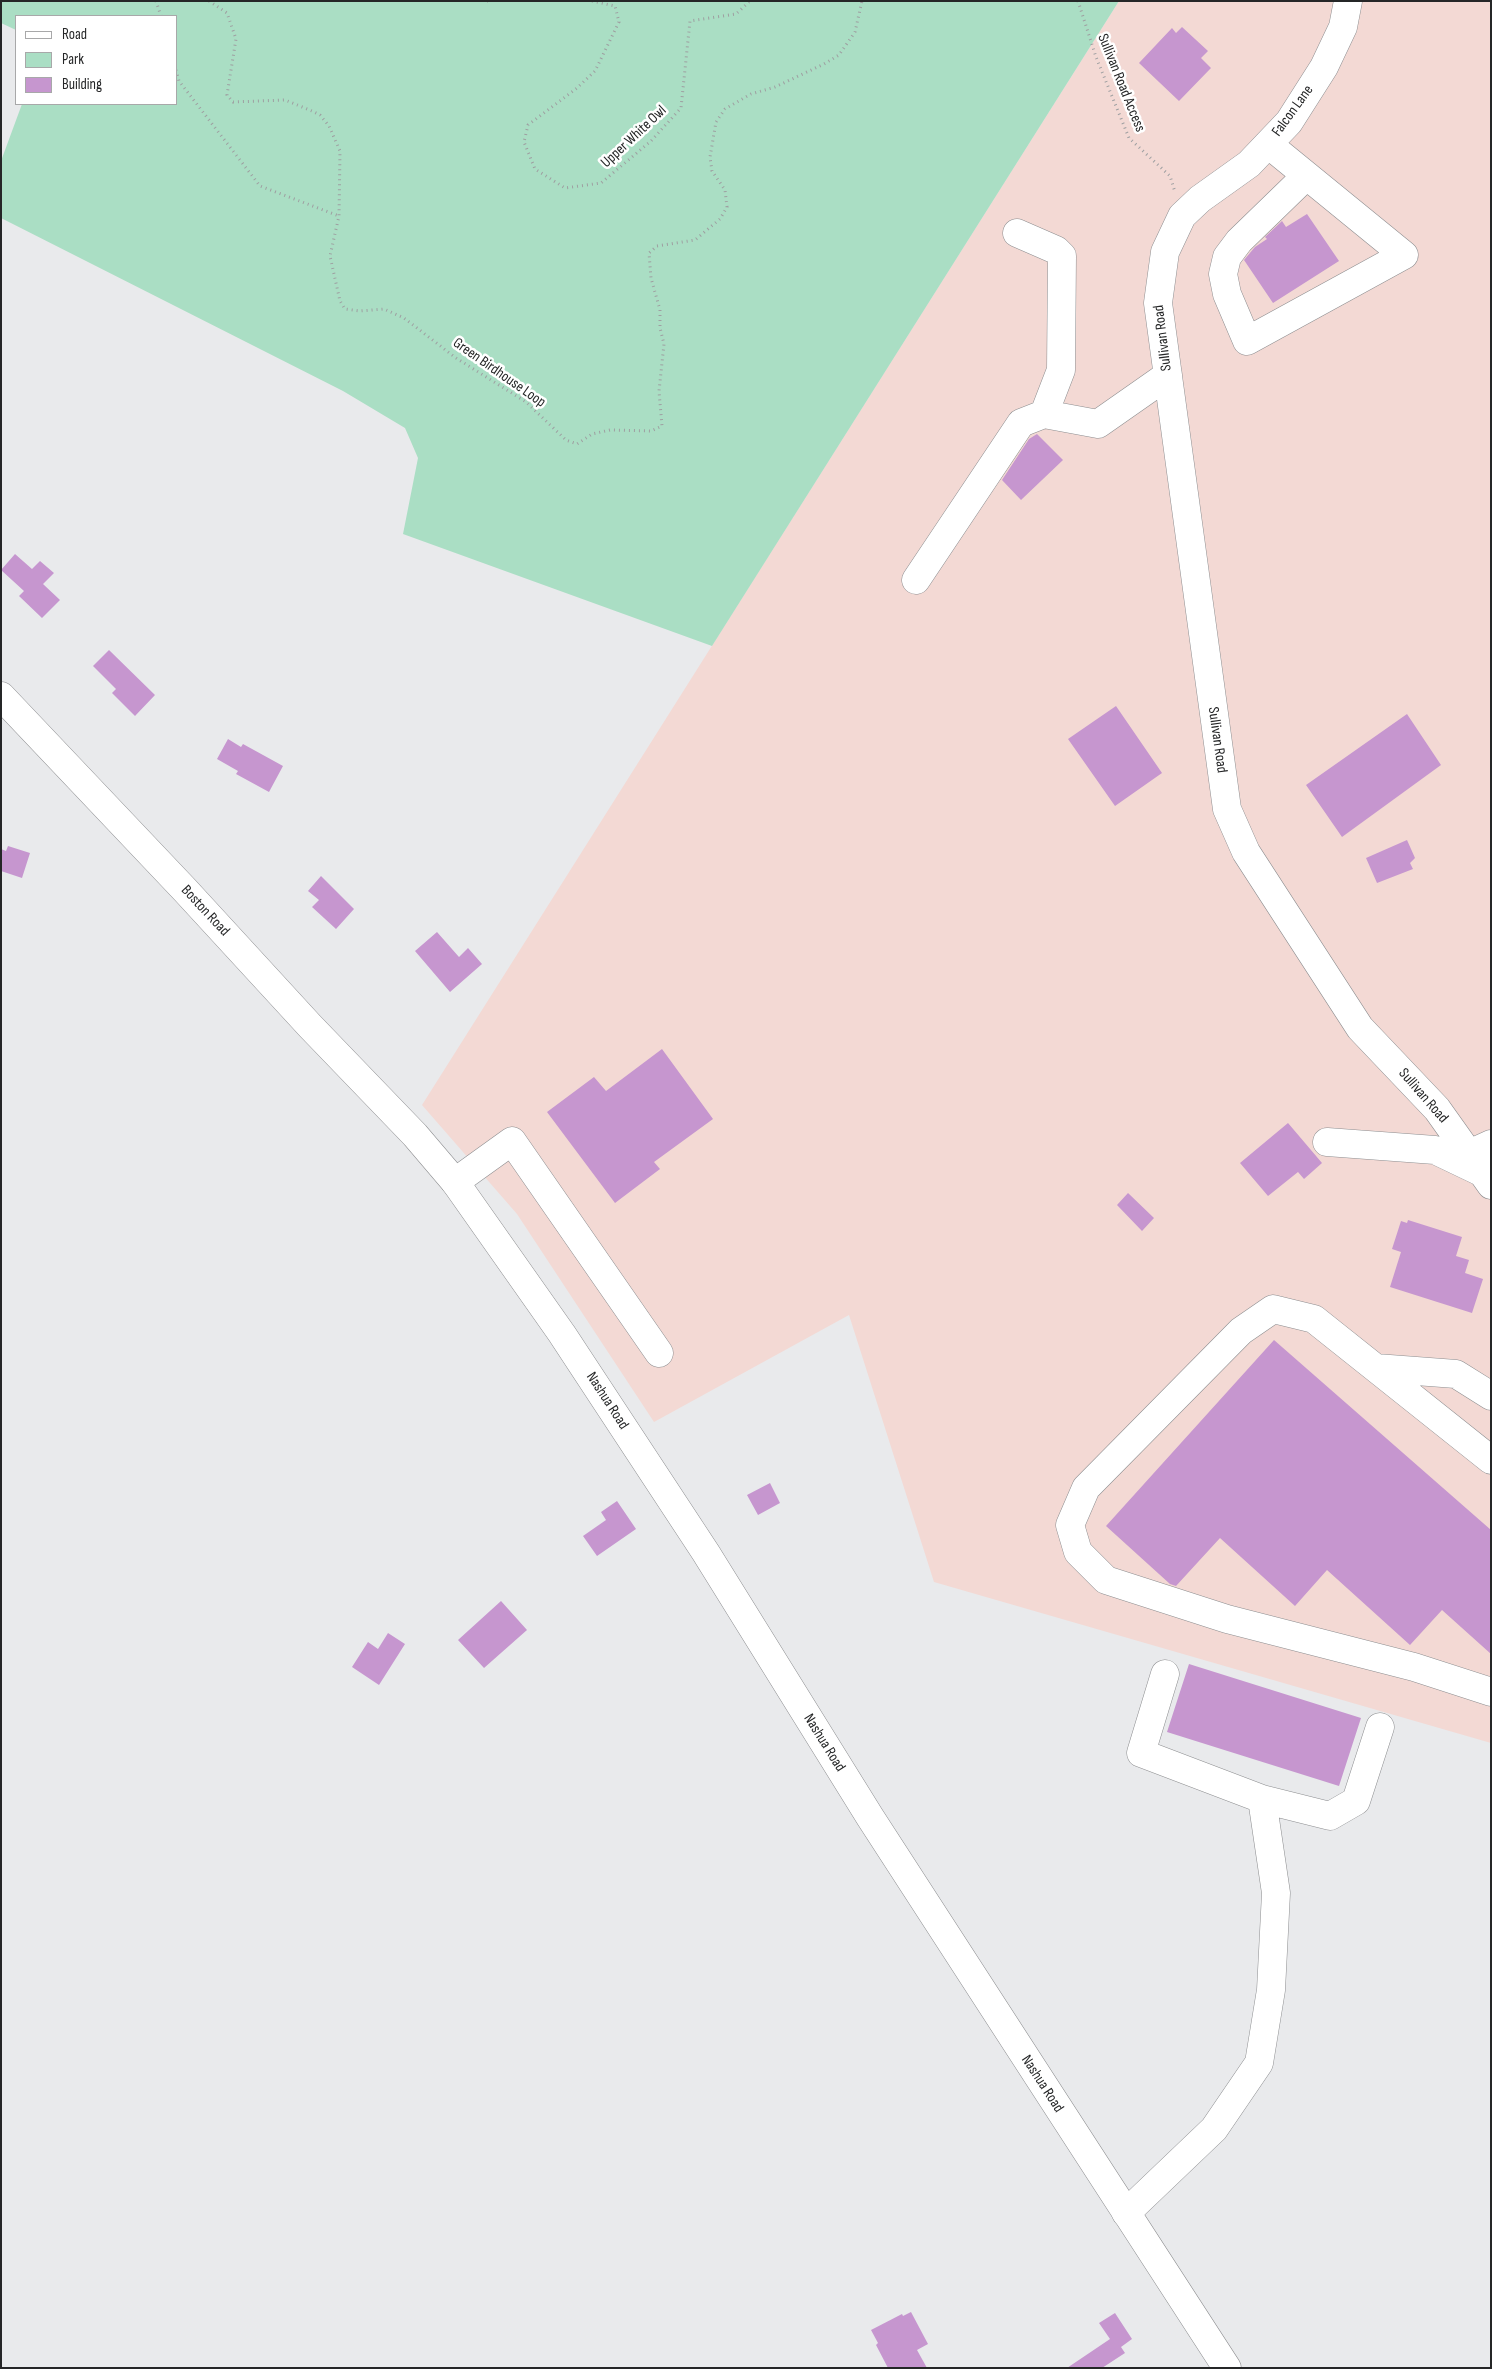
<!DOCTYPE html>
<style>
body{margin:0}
#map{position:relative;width:1492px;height:2369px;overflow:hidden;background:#e9eaec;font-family:"Sofia Sans Condensed",sans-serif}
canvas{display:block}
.frame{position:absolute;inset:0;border:2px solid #252627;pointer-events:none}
.legend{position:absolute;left:15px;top:15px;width:162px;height:90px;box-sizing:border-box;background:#fff;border:1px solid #a8a8a9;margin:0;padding:6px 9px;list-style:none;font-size:15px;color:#252627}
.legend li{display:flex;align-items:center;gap:10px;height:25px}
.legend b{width:25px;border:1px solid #a8a8a9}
</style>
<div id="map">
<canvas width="1492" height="2369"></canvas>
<div class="frame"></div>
<ul class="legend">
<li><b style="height:6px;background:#fff"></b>Road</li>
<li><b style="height:14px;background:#aadec4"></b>Park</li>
<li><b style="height:14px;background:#c696cf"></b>Building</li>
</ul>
</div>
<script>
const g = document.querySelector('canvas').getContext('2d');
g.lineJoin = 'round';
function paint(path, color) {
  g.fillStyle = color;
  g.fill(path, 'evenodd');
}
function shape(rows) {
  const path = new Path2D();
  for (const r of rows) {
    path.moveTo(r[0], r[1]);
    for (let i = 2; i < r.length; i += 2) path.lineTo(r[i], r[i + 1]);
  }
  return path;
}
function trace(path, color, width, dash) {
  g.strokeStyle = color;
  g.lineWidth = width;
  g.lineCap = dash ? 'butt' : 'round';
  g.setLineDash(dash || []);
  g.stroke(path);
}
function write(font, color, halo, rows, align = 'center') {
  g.font = font + ' "Sofia Sans Condensed",sans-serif';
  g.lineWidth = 5;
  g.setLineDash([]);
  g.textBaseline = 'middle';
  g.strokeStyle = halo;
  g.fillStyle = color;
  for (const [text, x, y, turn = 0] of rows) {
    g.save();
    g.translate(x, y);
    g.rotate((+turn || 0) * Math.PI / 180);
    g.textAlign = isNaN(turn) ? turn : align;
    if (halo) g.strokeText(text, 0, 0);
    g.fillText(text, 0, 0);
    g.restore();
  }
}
paint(shape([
 [1119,1,1491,1,1491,1743,934,1582,849,1315,654,1422,517,1214,422,1105]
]), '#f3d9d4');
paint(shape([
 [1,1,1119,1,712,646,403,534,418,458,405,428,343,391,1,218,1,161,22,104,176,104,176,16,16,16,16,30,1,23]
]), '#aadec4');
paint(shape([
 [1182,27,1208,51,1201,58,1211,68,1179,101,1139,63,1172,28,1176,33],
 [1307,214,1339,261,1273,303,1244,260,1255,247,1267,239,1265,237,1282,221,1286,227],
 [1037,434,1063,460,1021,500,1002,480,1029,439],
 [15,554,32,569,40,561,54,573,43,584,60,600,42,618,19,596,24,591,1,570],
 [109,650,155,695,135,716,112,693,116,689,93,666],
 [1116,706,1162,773,1115,806,1068,739],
 [1407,714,1441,765,1342,837,1306,785],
 [228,739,241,747,243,744,283,766,269,792,236,774,238,771,217,759],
 [1407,840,1415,858,1410,863,1413,869,1377,883,1366,858],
 [8,846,30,853,22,878,1,871,1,849,6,851],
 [321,876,354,909,336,929,312,907,319,900,308,891],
 [437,932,459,957,468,948,482,964,450,992,415,951],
 [662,1049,713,1119,654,1162,660,1169,615,1203,547,1112,594,1077,606,1091],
 [1288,1123,1322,1163,1304,1179,1298,1172,1268,1196,1240,1163],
 [1128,1193,1154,1218,1142,1231,1117,1205],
 [1408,1220,1462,1237,1456,1256,1469,1260,1465,1273,1483,1279,1472,1313,1390,1287,1401,1252,1392,1249,1401,1221,1407,1223],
 [1274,1340,1491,1530,1491,1654,1442,1610,1410,1645,1327,1570,1295,1606,1220,1538,1176,1586,1170,1584,1106,1526],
 [770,1483,780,1503,758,1515,747,1495],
 [617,1501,636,1529,597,1556,583,1536,606,1520,601,1512],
 [501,1601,527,1630,484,1668,458,1640],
 [388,1633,405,1644,379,1685,352,1667,368,1642,378,1649],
 [1189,1664,1361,1718,1339,1786,1167,1732],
 [911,2312,928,2344,917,2350,927,2368,888,2368,876,2345,878,2343,871,2330,902,2314,903,2316],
 [1115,2313,1132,2339,1121,2347,1125,2353,1102,2368,1067,2368,1110,2339,1099,2323]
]), '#c696cf');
const minor = shape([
 [1348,1,1343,27,1324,67,1289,122,1249,164,1200,199,1182,216,1165,252,1158,303,1227,809,1246,852,1360,1028,1437,1109,1491,1185],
 [1268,144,1404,255,1247,341,1227,294,1223,274,1227,257,1239,241,1305,177],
 [1017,233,1056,250,1062,256,1061,370,1044,414],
 [916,580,1021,423,1044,414,1098,424,1168,375],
 [1327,1142,1435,1150,1481,1172],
 [1469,1154,1491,1144],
 [455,1182,512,1141,659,1353],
 [1376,1368,1456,1374,1491,1396],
 [1491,1460,1314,1319,1273,1309,1241,1331,1086,1488,1070,1525,1078,1552,1106,1580,1227,1619,1414,1667,1491,1692],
 [1262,1799,1330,1816,1356,1801,1380,1727],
 [1126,2213,1214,2129,1259,2063,1271,1990,1276,1893,1262,1799,1141,1753,1165,1674]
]);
const major = shape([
 [1,696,185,890,310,1026,415,1135,455,1182,562,1334,706,1553,870,1817,1227,2368]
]);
trace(minor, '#8d8e90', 29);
trace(major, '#8d8e90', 29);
trace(shape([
 [156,1,161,16],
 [209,1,227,13,236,39,227,95,233,102,285,100,312,111,320,115,329,126,340,151,339,216,330,256,340,301,345,309,360,311,384,309,404,318,456,358,526,402,566,440,577,444,592,434,610,430,651,431,662,426,659,391,664,344,660,328,660,310,651,278,649,253,657,246,695,240,720,219,727,207,725,190,712,171,710,157,716,122,725,109,751,94,775,87,824,64,839,55,855,32,862,1],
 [487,1,491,1],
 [592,1,615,6,619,22,595,71,577,88,528,125,524,142,535,169,565,188,601,183,651,141,681,108,690,21,736,14,750,1],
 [1078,1,1096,57,1129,138,1170,176,1175,192],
 [176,70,179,81,260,186,339,216]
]), '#9e9fa1', 3, [1, 4]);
trace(minor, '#fff', 28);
trace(major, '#fff', 28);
write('15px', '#252627', '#fff', [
 ["Sullivan Road Access",1121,83,68],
 ["Falcon Lane",1293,111,-54],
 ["Upper White Owl",634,137,-43],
 ["Sullivan Road",1163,338,-97],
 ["Green Birdhouse Loop",499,373,35],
 ["Sullivan Road",1217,740,82],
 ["Boston Road",205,911,47],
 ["Sullivan Road",1423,1096,49],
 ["Nashua Road",607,1401,57],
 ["Nashua Road",824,1743,58],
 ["Nashua Road",1042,2084,57]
]);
</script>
